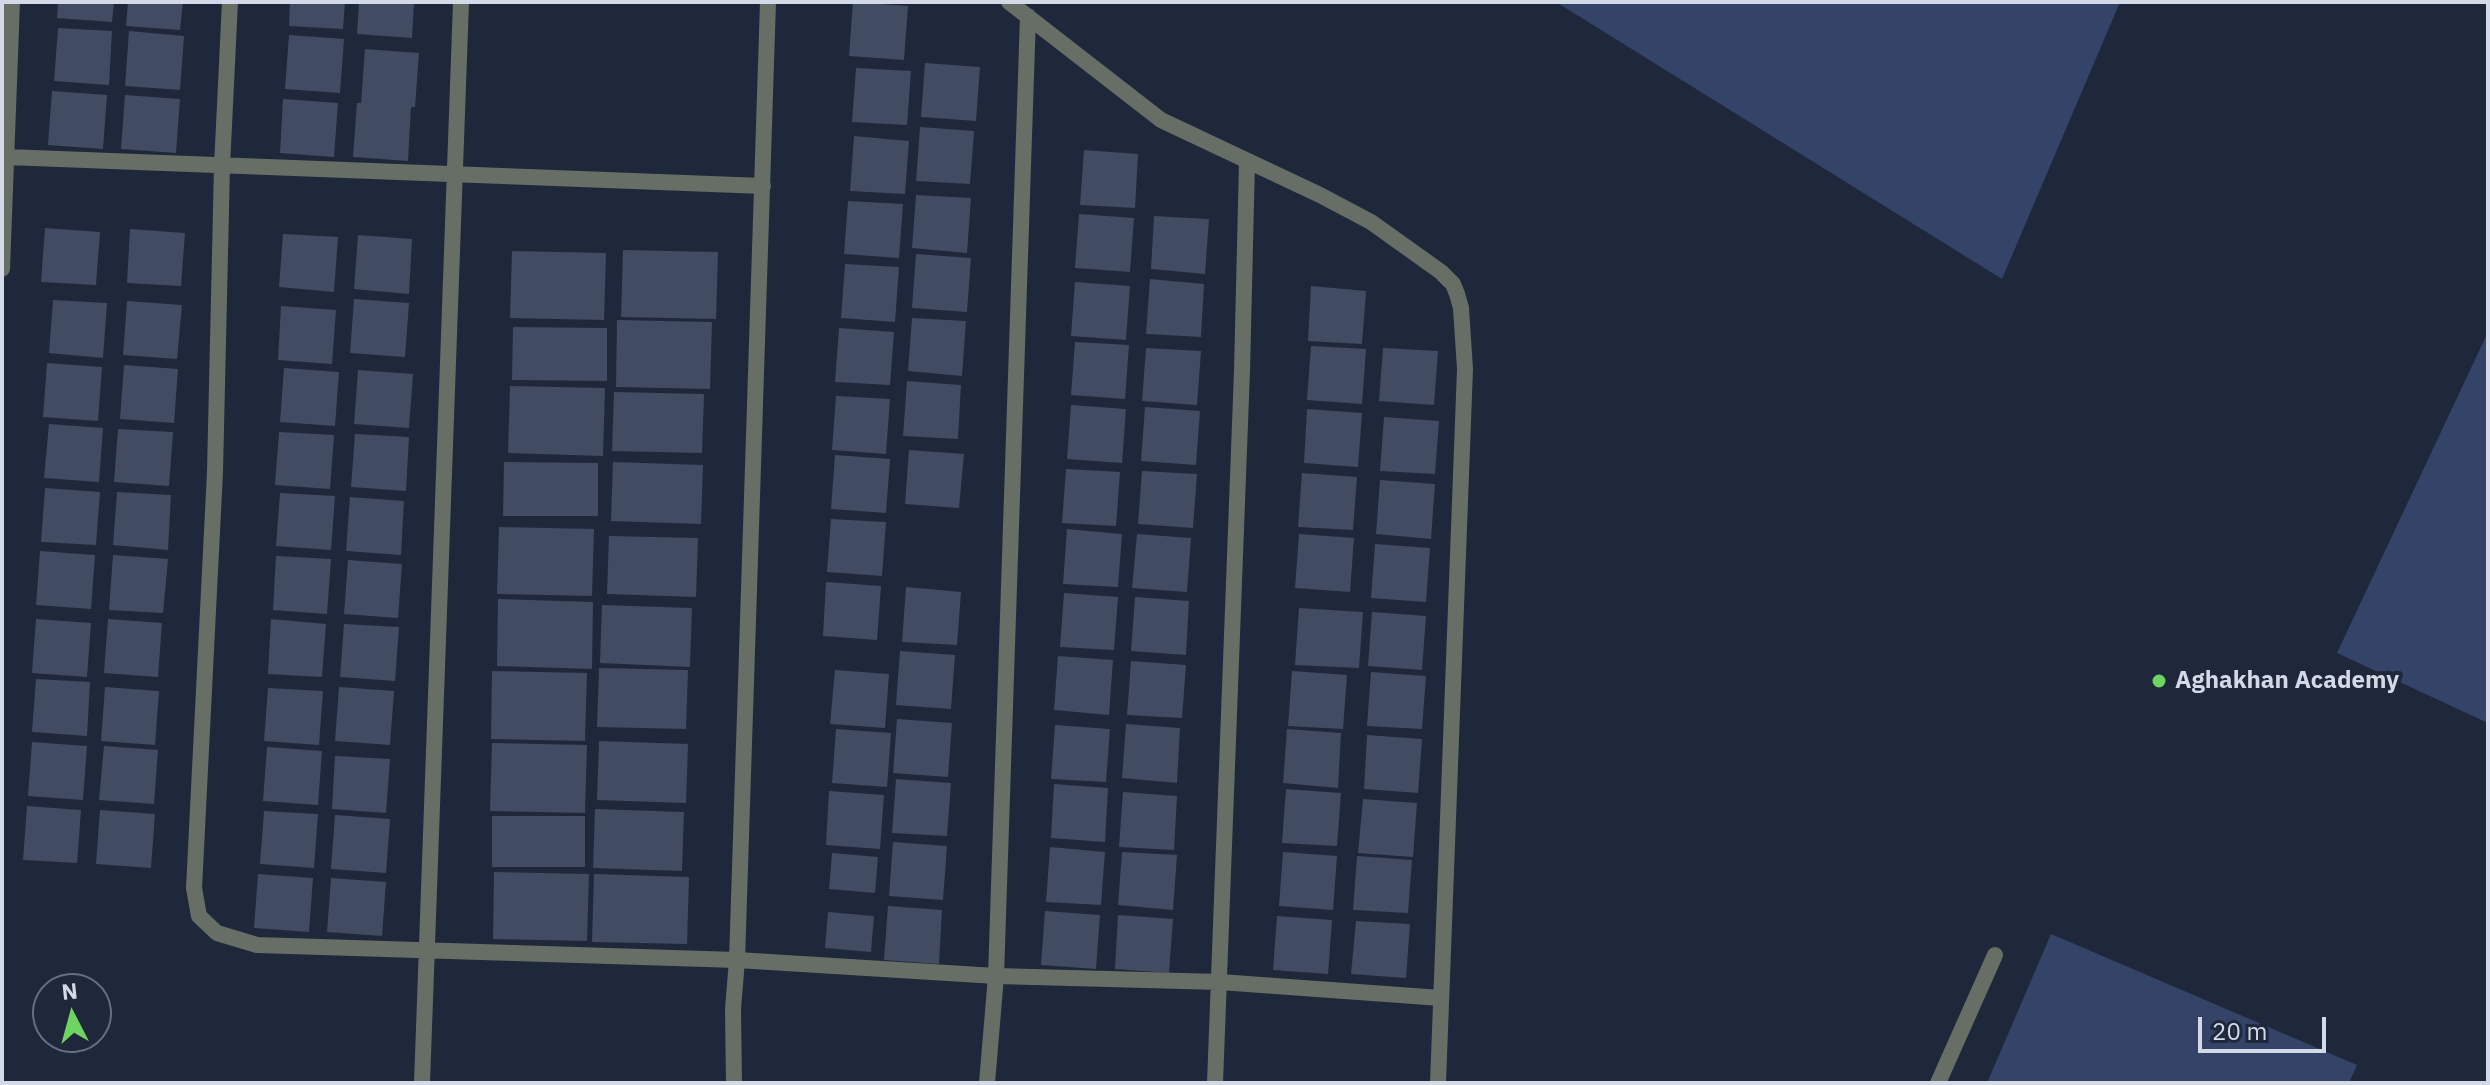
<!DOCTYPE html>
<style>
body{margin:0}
#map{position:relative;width:2490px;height:1085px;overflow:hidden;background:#1f273b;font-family:"IBM Plex Sans",sans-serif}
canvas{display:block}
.frame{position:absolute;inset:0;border:4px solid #d3d9e6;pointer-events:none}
.north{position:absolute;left:32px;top:973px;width:80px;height:80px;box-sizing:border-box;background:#1f273b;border:2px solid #676e7f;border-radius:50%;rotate:354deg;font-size:22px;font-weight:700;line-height:32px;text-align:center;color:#d3d9e6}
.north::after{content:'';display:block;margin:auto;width:28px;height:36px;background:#6dd361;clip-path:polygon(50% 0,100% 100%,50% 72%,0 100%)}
.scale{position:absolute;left:2198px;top:1017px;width:128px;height:36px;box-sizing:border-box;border:4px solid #d3d9e6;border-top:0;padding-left:10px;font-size:24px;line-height:28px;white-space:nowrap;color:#d3d9e6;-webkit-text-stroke:6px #1f273b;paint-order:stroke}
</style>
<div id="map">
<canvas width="2490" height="1085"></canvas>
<div class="frame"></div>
<div class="north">N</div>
<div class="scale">20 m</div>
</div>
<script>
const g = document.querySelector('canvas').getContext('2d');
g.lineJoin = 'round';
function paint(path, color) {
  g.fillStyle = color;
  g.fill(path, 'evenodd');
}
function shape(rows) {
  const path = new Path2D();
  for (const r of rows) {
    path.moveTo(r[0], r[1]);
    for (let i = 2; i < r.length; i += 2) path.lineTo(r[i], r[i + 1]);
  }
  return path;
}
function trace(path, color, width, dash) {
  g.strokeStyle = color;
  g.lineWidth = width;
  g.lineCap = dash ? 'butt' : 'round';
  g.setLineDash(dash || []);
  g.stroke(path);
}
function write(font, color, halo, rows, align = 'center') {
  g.font = font + ' "IBM Plex Sans",sans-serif';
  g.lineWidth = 8;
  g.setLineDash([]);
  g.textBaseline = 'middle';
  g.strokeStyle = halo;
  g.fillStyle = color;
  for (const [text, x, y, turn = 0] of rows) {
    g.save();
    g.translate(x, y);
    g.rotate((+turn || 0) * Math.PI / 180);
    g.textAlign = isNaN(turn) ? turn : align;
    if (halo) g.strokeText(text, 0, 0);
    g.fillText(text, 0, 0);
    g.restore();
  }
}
paint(shape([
 [1556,2,2120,2,2002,279],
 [2488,332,2488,723,2337,653],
 [2051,934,2357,1065,2349,1083,1987,1083]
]), '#344368');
paint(shape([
 [58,2,114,2,112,22,57,18],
 [128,2,183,2,180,30,126,26],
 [290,2,345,2,343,29,289,26],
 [359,2,414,2,412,38,357,34],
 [853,2,908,6,904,60,849,56],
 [58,28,112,31,109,85,54,81],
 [129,31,184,36,180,90,125,86],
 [289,35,344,39,340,93,285,89],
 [365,49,419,53,415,107,411,107,408,161,353,157,357,103,361,103],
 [925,63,980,67,976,121,921,117],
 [856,68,911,71,907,125,852,122],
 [52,91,107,95,103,149,48,145],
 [125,95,180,99,176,153,121,149],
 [283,99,338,103,334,157,280,153],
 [920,127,974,131,970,184,916,181],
 [854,136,909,141,905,194,850,191],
 [1084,150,1138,154,1135,208,1080,205],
 [916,195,971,198,967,253,912,248],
 [848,201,903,204,899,258,844,254],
 [1079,214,1134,218,1130,272,1075,268],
 [1154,216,1209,219,1205,274,1151,269],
 [45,228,100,232,96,285,41,282],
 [130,229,185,233,181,286,127,283],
 [283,234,338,237,334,292,279,287],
 [358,235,412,239,409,294,354,289],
 [623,250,718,252,716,319,621,317],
 [512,251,606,253,604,320,510,318],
 [916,254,971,258,967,312,912,308],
 [845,264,899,267,895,322,841,318],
 [1150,279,1204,284,1201,337,1146,334],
 [1075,282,1130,286,1126,340,1071,336],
 [1311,286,1366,291,1362,344,1308,341],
 [354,299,409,303,405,357,350,353],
 [53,300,107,303,103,358,49,353],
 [127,301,182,305,177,359,123,355],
 [281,306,336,310,332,364,278,360],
 [912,318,966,321,962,376,908,371],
 [617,320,712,322,710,389,616,387],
 [513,327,607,328,607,381,512,380],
 [839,328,894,332,890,385,835,382],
 [1075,342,1129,345,1125,399,1071,395],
 [1311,346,1366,349,1362,404,1307,400],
 [1146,348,1201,351,1197,405,1142,401],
 [1383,348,1438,351,1434,405,1379,401],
 [47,363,102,367,98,421,43,417],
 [124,365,178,369,174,423,120,419],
 [284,368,339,372,335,426,280,422],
 [358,370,413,374,409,428,354,424],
 [907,381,961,385,958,439,903,436],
 [510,386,605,388,603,456,508,453],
 [614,392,704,394,702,453,612,451],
 [836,396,890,399,886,454,832,450],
 [1071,405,1126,409,1122,463,1067,459],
 [1145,407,1200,411,1196,465,1141,461],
 [1307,409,1362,413,1358,467,1304,463],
 [1384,417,1439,421,1435,474,1380,471],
 [49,424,103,428,99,482,44,478],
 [118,429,173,432,169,486,114,482],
 [279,432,334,435,330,489,275,485],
 [355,434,409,437,406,491,351,487],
 [909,450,964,454,959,508,905,504],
 [835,455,890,459,886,513,831,509],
 [504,462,598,463,598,516,503,516],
 [613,462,703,465,701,524,611,521],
 [1066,469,1120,472,1116,526,1062,523],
 [1142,471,1197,474,1193,528,1138,524],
 [1302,473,1357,477,1353,530,1298,527],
 [1380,480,1435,484,1431,539,1376,534],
 [45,488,100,492,96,545,41,542],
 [117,492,171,495,168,550,113,545],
 [280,493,335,496,331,550,276,546],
 [350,497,404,501,401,555,346,551],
 [831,519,886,522,882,576,827,572],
 [499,527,594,529,592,596,497,594],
 [1067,529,1122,534,1118,587,1063,584],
 [1137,534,1191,538,1187,592,1132,588],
 [1299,534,1354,538,1350,592,1295,588],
 [609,536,698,538,696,597,607,594],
 [1375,544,1430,548,1426,602,1371,598],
 [40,551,95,555,91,609,36,605],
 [113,555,168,559,163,613,109,610],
 [276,556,331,559,327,614,273,610],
 [348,560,402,564,398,618,344,614],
 [826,582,881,586,877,640,823,636],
 [906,587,961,592,957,645,902,642],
 [1064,593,1118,597,1114,650,1060,647],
 [1135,597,1189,601,1186,655,1131,651],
 [498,599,593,602,592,669,497,666],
 [602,605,692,608,690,667,600,663],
 [1299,608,1363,612,1359,668,1295,665],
 [1372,612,1426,616,1422,670,1368,666],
 [36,619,91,623,87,677,32,673],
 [108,619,162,623,158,677,104,673],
 [271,619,326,624,322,677,268,674],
 [344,624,399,627,395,681,340,677],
 [900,651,955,655,951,709,896,705],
 [1058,656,1113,660,1109,715,1054,710],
 [1131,661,1186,665,1182,718,1127,715],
 [599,668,688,670,686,729,597,727],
 [835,670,889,674,885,728,830,724],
 [492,671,587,673,585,741,491,739],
 [1292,671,1347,675,1343,729,1288,726],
 [1371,672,1426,676,1422,729,1367,726],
 [36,679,90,682,87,736,32,732],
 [105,687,159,691,155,745,101,741],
 [339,687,394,691,390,745,335,741],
 [268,688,323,691,319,745,264,741],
 [897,719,952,723,948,777,893,773],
 [1126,724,1180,728,1177,783,1122,778],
 [1055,725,1110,729,1106,782,1051,779],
 [836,729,891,733,887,787,832,783],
 [1287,729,1341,733,1338,788,1283,783],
 [1367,735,1422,739,1418,793,1364,789],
 [599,741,688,744,686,803,597,800],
 [32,742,87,746,83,800,28,796],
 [492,743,587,745,585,813,490,811],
 [104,746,158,750,154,804,99,800],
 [267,747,322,751,318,805,263,801],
 [335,756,390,759,386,813,332,809],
 [896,779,951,783,947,836,892,833],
 [1054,784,1108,788,1105,842,1051,838],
 [1286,789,1341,793,1337,846,1282,843],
 [829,791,884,795,880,849,826,845],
 [1123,792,1177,796,1174,850,1119,847],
 [1363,799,1417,803,1413,857,1358,853],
 [27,806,81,810,77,863,23,860],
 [595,809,684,812,682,871,593,868],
 [100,810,155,814,151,868,96,864],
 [264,811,318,814,314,868,260,864],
 [335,815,390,819,386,873,331,869],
 [492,816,585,816,585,867,492,867],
 [893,842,947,846,943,900,889,896],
 [1050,847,1105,852,1101,905,1046,902],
 [1122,852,1177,855,1173,910,1118,905],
 [1283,852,1337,856,1333,910,1279,906],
 [832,853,878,857,875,893,829,889],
 [1357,856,1412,860,1408,913,1353,910],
 [494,872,589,874,587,941,493,939],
 [258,874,313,878,309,932,254,928],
 [594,874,689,877,687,944,592,942],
 [331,878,386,882,382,936,327,932],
 [888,906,942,910,939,964,884,960],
 [1045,911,1100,915,1096,969,1041,965],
 [828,912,874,916,871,952,825,948],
 [1118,915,1173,919,1169,973,1115,969],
 [1277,916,1332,920,1328,974,1273,970],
 [1356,921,1410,924,1406,978,1351,974]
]), '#414b61');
trace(shape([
 [1938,1083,1995,955]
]), '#666e65', 16);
trace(shape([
 [230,2,222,166,215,472,194,888,199,916,217,933,257,945,737,960,996,976,1220,982,1441,998],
 [1009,2,1161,120,1320,195,1371,222,1441,272,1453,284,1457,294,1461,308,1465,369,1438,1083],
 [7,157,763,186],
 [2,269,12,2],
 [422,1083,461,2],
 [734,1083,733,1009,737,960,768,2],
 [987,1083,996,976,1028,16],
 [1215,1083,1242,371,1247,162]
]), '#666e65', 16);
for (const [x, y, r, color] of [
 [2159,681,8,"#6dd361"]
]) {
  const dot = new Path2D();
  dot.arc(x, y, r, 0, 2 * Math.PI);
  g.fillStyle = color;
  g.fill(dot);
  trace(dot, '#1f273b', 3);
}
write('bold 24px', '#d3d9e6', '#1f273b', [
 ["Aghakhan Academy",2175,681]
], 'left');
</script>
